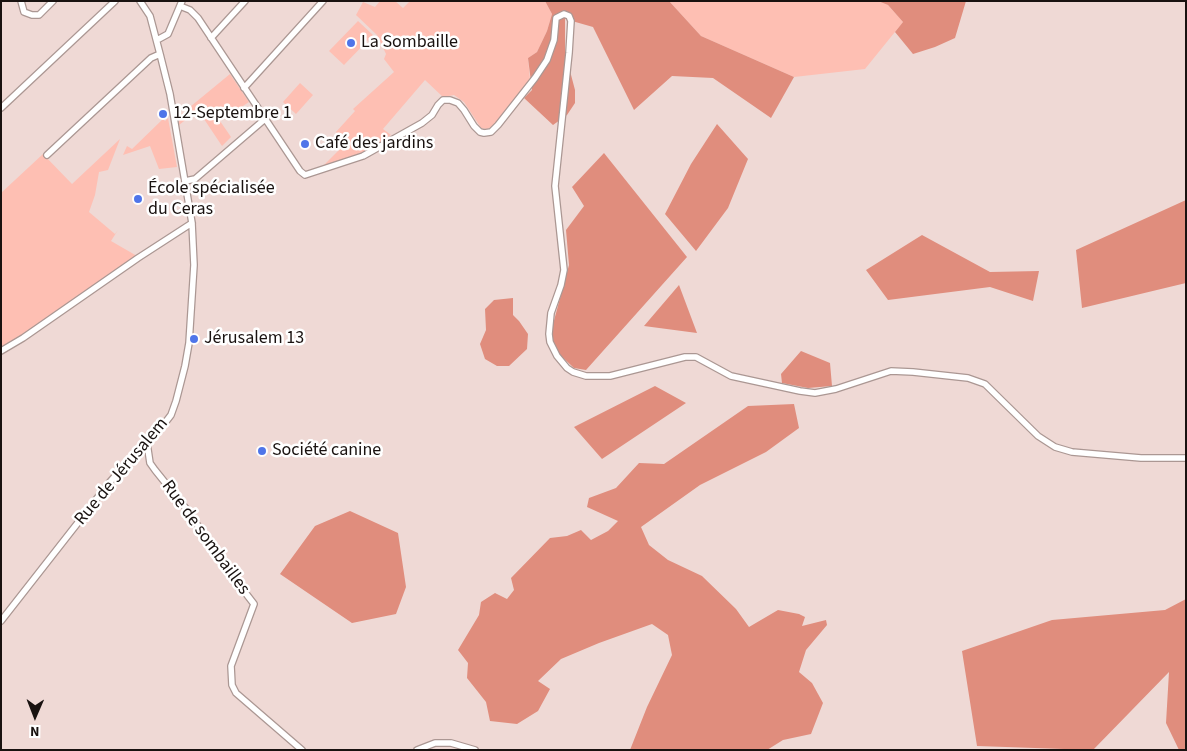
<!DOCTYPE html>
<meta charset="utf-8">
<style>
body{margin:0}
#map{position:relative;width:1187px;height:751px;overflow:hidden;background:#efd9d5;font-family:"Source Sans 3",sans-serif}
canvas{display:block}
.frame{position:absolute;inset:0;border:2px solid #191210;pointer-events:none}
.north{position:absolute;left:10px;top:691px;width:50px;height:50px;-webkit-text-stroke:4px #fff;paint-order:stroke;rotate:181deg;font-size:14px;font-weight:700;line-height:20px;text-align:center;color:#191210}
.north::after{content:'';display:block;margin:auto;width:18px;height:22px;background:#191210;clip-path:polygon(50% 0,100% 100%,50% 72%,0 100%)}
</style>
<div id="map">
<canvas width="1187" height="751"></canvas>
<div class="frame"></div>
<div class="north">N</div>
</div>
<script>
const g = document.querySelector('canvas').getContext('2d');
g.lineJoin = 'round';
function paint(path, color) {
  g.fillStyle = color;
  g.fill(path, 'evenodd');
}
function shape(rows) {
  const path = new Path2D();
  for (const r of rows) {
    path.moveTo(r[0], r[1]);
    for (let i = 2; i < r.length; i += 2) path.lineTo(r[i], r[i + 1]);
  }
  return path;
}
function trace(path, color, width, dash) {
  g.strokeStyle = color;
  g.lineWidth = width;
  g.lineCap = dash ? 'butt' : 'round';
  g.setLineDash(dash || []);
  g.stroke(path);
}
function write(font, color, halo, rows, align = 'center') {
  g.font = font + ' "Source Sans 3",sans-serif';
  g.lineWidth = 5;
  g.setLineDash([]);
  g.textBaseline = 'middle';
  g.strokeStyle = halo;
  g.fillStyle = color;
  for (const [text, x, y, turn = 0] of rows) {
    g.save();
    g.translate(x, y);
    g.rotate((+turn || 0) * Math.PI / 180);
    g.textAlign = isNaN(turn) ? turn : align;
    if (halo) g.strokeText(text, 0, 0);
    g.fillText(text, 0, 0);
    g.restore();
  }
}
paint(shape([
 [380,1,395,1,403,8,410,1,545,1,552,14,547,31,537,52,528,58,530,80,493,126,487,129,481,128,464,102,454,95,443,97,425,80,383,129,391,135,360,155,321,168,340,149,334,143,340,136,336,132,355,111,353,109,394,72,384,59,386,54,377,35,356,15,363,2,375,7],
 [669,1,878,1,888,5,903,22,865,69,794,77,701,36],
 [358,21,373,35,344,65,329,51],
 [230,74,249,102,220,121,231,137,222,146,198,110,179,125,179,116],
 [300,83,313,95,296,114,283,102],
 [168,118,177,167,159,169,150,146,123,155,127,146,132,149,163,119,165,121],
 [120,139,108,170,99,172,95,195,89,212,115,234,118,230,111,241,137,256,1,349,1,193,43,154,72,184]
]), '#febfb3');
paint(shape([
 [545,1,669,1,701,36,794,77,771,118,713,78,672,76,634,110,593,27,565,19,565,52,575,90,575,103,567,115,553,125,524,98,532,90,528,58,537,52,547,31,552,14],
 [878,1,966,1,955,38,935,47,913,54,895,32,903,22,888,5],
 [717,124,748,159,728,208,696,251,665,214,691,164],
 [604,153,687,257,586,370,574,368,558,353,553,342,552,328,569,265,566,230,584,206,572,187],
 [1186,200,1186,283,1082,308,1076,250],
 [922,235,990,272,1039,271,1033,301,990,287,888,300,866,270],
 [679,285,697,333,644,326],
 [513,298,513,315,519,321,528,334,527,349,509,366,497,366,485,359,480,344,486,330,485,309,494,300],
 [801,351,830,363,832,386,808,388,782,383,781,374],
 [655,386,686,403,602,459,574,427],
 [794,404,799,428,766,452,700,485,641,527,649,545,668,560,702,576,736,609,749,627,778,610,799,614,805,617,802,626,826,620,827,625,806,650,799,672,812,683,823,703,811,734,783,740,767,750,630,750,647,707,672,655,668,635,652,624,599,643,561,659,538,681,550,689,538,711,517,724,490,721,486,702,467,678,468,663,458,650,479,615,481,602,495,593,507,599,514,590,511,578,550,538,567,536,581,530,591,540,608,531,618,521,587,507,589,498,616,488,639,463,664,464,748,406],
 [350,511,398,533,406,587,396,614,352,623,280,574,315,526],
 [1186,599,1186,750,1179,750,1166,723,1169,672,1093,750,977,746,962,651,1052,620,1165,610]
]), '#e08d7d');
const minor = shape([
 [21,1,24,12,32,15,39,15,53,1],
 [180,6,190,10,198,18,300,171,305,175,363,156,422,123,432,115,438,105,443,100,450,100,458,103,464,110,474,126,480,132,484,133,491,132,498,125,535,78,547,60,554,40,556,18,564,14,569,16,571,21,569,53,555,186,564,270,561,285,551,313,549,334,550,342,557,356,567,368,573,372,586,376,610,376,685,357,696,357,731,376,800,391,815,393,836,389,891,371,913,372,968,378,985,384,1038,436,1055,447,1072,452,1141,458,1186,458],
 [211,38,245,1],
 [157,40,168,34,182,1],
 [244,88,323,1],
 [1,108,115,1],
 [47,155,151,58,160,54],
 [185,181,195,179,265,119],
 [1,351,23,338,138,258,192,223],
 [147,443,150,463,155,470,188,511,227,569,254,604,231,666,232,685,236,693,302,750],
 [1,621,109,483,131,458,161,428,171,415,176,401,185,366,189,343,194,265,192,223,170,94,160,54,150,16,140,1],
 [417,750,435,743,451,743,475,750]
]);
trace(minor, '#ab9793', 8);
trace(minor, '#fff', 5.5);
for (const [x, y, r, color] of [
 [351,43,5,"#4f75e9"],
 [163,114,5,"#4f75e9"],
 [305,144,5,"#4f75e9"],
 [138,199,5,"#4f75e9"],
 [194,339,5,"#4f75e9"],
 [262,451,5,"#4f75e9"]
]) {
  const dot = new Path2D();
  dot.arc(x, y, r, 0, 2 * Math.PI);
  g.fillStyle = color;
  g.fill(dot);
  trace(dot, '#fff', 2);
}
write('18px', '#191210', '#fff', [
 ["La Sombaille",361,43],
 ["12-Septembre 1",173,114],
 ["Café des jardins",315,144],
 ["École spécialisée",148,189],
 ["du Ceras",148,210],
 ["Jérusalem 13",204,339],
 ["Société canine",272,451]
], 'left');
write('18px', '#191210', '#fff', [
 ["Rue de Jérusalem",122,472,-50],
 ["Rue de sombailles",205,538,54]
]);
</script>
